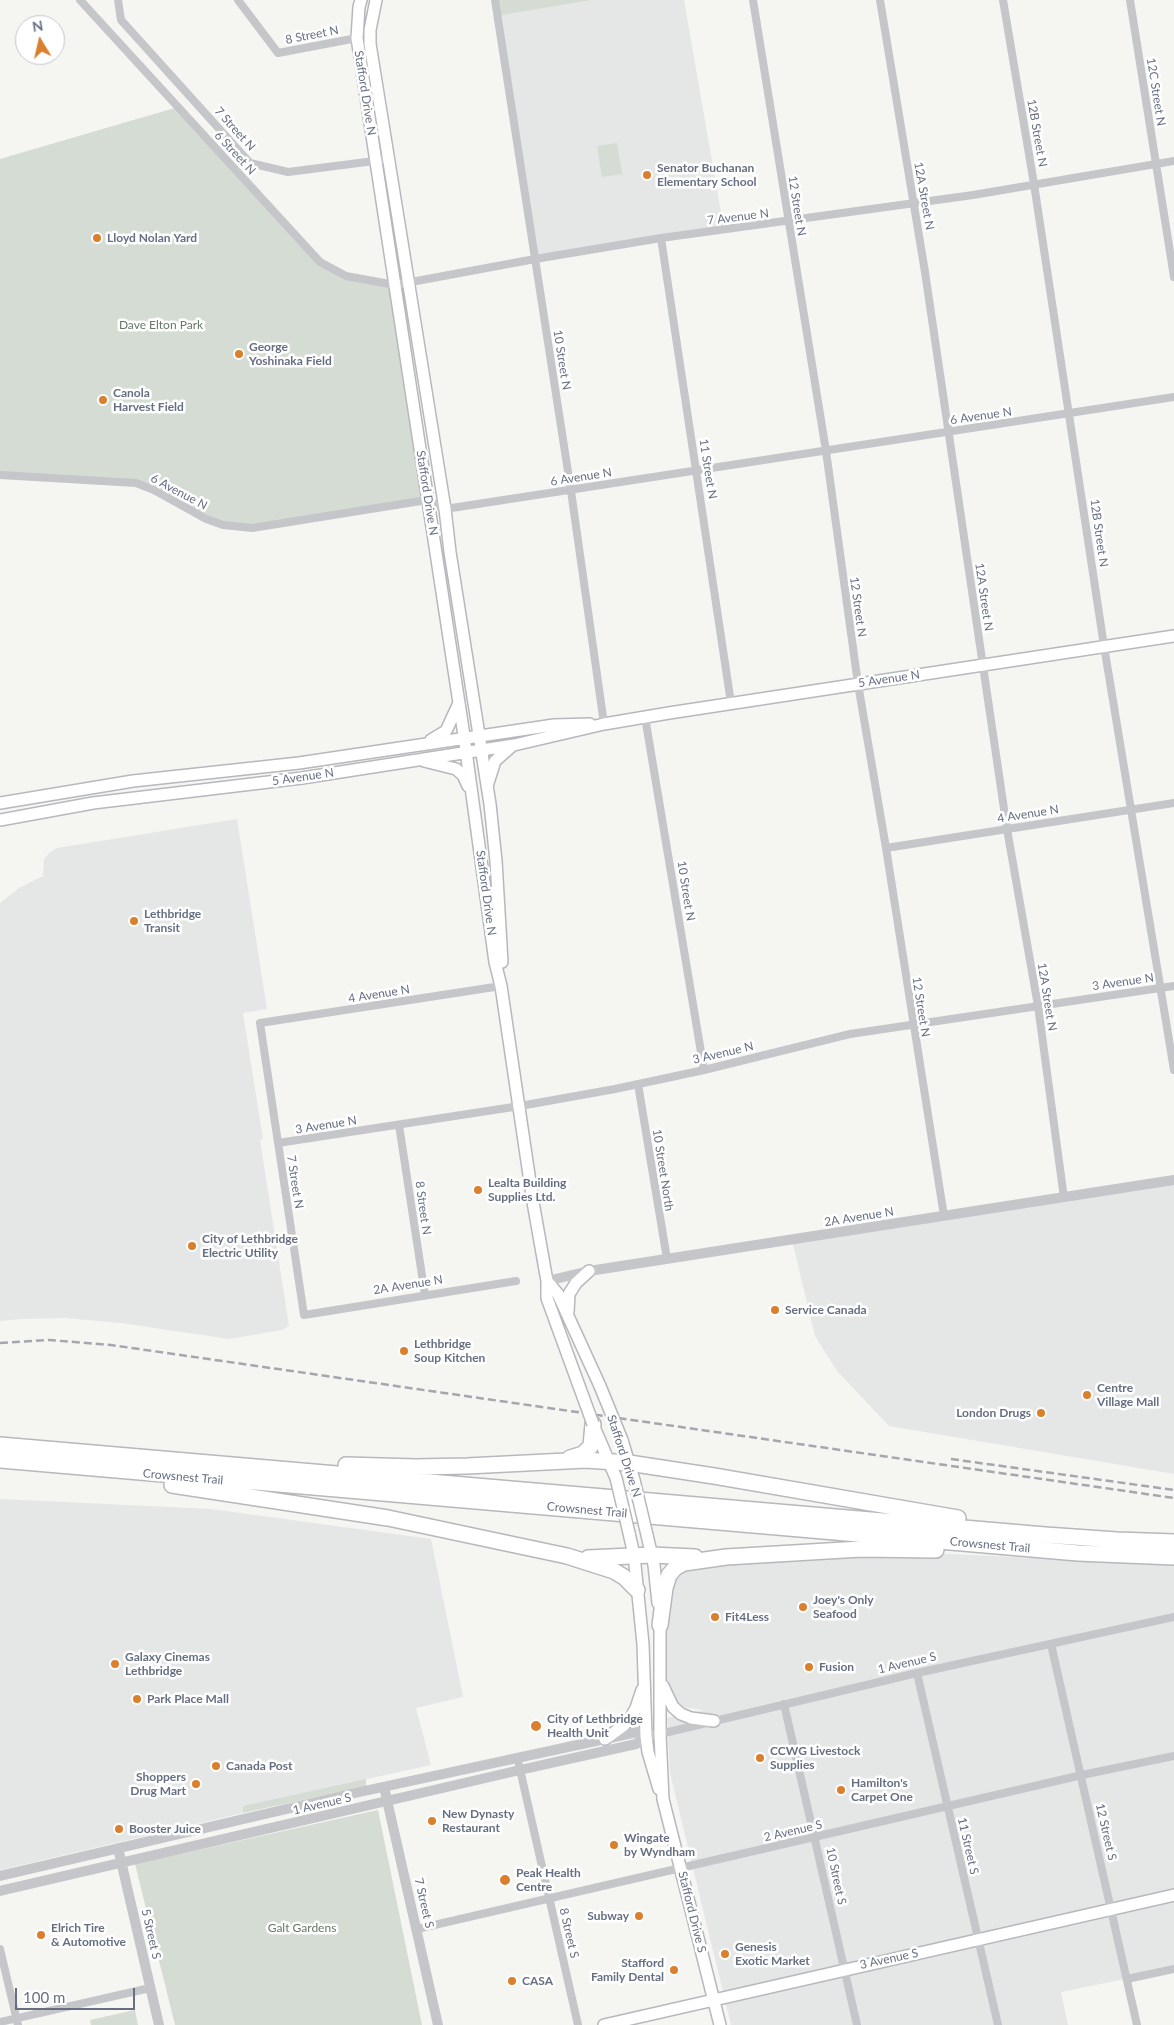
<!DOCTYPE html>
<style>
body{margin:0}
#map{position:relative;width:1174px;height:2025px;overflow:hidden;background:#f5f5f2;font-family:Lato,sans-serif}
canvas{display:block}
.north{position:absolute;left:15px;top:15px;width:50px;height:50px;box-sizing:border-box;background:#fff;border:1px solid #c2c5cd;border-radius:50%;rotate:351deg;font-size:14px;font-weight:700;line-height:20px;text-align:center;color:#666f82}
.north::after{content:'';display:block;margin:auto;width:18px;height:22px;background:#da7f2e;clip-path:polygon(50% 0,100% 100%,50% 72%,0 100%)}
.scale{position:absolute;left:15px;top:1988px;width:120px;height:22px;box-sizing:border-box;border:2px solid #666f82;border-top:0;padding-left:6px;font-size:15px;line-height:18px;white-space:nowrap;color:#666f82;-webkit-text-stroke:4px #fff;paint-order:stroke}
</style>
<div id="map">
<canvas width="1174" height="2025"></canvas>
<div class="north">N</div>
<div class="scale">100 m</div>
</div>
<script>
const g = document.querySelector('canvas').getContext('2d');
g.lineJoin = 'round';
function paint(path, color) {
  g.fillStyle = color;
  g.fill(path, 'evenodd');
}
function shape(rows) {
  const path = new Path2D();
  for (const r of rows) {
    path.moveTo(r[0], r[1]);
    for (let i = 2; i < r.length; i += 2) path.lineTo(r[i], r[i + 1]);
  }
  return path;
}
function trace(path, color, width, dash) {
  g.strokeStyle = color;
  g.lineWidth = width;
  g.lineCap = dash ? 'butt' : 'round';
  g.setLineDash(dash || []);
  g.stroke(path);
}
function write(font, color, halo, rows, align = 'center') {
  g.font = font + ' Lato,sans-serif';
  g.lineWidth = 5;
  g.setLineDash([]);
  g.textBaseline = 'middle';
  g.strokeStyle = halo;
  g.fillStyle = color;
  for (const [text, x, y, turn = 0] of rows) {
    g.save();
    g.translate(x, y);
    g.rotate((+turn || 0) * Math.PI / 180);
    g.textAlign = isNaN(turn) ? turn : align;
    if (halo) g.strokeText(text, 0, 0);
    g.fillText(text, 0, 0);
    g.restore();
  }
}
paint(shape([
 [592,0,684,0,724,230,535,259,497,16],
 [237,819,267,1009,243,1013,263,1139,260,1140,289,1326,282,1330,229,1339,121,1323,65,1318,21,1319,0,1321,0,903,19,888,43,876,44,859,50,852,57,848],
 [1174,1180,1174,1474,889,1426,837,1371,815,1336,792,1240],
 [0,1499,211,1509,431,1539,463,1697,416,1708,431,1765,244,1806,243,1813,0,1870],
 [908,1552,1057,1559,1174,1560,1174,1969,1061,1992,1068,2025,731,2025,670,1773,667,1718,703,1710,680,1707,675,1703,665,1684,667,1594,683,1565]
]), '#e5e6e6');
paint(shape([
 [495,0,592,0,497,16],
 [178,107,320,262,346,276,395,285,427,500,261,526,223,525,136,483,0,475,0,159],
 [617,143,622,174,602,177,597,146],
 [366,1779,366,1786,243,1813,243,1806],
 [378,1810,422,2025,175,2025,135,1864],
 [135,2010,138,2025,91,2025,90,2020]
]), '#d5dcd3');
const secondary = shape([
 [361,0,359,7,357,38,463,729,495,962,501,986,533,1202,547,1281,547,1298,578,1383],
 [376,0,370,30,370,44,445,509,450,552,490,804,496,861,502,962],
 [431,740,446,731,459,703],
 [424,761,456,769,463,775,468,786],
 [487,786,495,761,512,746],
 [0,803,133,781,299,763,554,725,590,724],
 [0,820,93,803,302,778,514,745,604,724,669,713,1174,636],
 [547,1281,558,1294,600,1386],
 [568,1312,569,1294,576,1283,589,1271],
 [594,1427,616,1478],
 [622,1440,634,1480],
 [629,1533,634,1555,643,1644,646,1736,648,1752,659,1789],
 [647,1535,654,1565,658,1603],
 [660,1619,660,1734,663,1799,720,2025],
 [663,1686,673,1707,681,1714,691,1718,714,1721],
 [605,1739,623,1726,630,1719,636,1708,642,1690],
 [604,2025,1174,1895]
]);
const motorway = shape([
 [0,1445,1045,1535,1117,1540,1174,1542],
 [570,1458,583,1454,591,1446,593,1424],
 [0,1460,1078,1553,1174,1557],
 [346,1465,416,1467,467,1466,586,1460,629,1463,714,1476,958,1518],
 [172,1485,388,1518,567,1556,614,1571,624,1577,637,1590],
 [588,1558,652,1555,695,1557],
 [660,1625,665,1588,669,1575,675,1568,684,1563,726,1557,861,1549,936,1550]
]);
trace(secondary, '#b6b8be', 14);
trace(motorway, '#b6b8bc', 18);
trace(shape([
 [80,0,320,262,346,276,395,285,535,259,661,238,973,195,1174,161],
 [118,0,121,20,250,163,288,172,390,159],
 [238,0,278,53,357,38],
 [495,0,571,491,604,724],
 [753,0,826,451,858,684,886,848,944,1216],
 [880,0,925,272,1007,829,1038,1006,1064,1198],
 [1003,0,1034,184,1104,646,1174,1070],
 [1130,0,1174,277],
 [661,238,731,703],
 [0,475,136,483,154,490,206,519,223,525,252,528,427,500,445,509,1174,397],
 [645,717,704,1070],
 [886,848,1174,803],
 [501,986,260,1023,304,1315,516,1281],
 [638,1084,667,1259],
 [399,1125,425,1295],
 [278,1143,520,1106,615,1089,704,1070,850,1034,1174,986],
 [1051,1644,1137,2025],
 [917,1673,998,2025],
 [784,1704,857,2025],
 [660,1734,917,1673,1174,1617],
 [519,1765,578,2025],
 [417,1929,1082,1775,1174,1756],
 [0,1949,18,2025],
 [1127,1979,1174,1969],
 [0,2022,150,1988]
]), '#c4c6ca', 8);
trace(shape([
 [547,1281,589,1271,1174,1180],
 [384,1787,438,2025],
 [118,1848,159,2025],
 [0,1876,355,1793,605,1739,637,1732,646,1736],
 [0,1891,520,1770,636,1744,646,1736,660,1734]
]), '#c4c6ca', 10);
trace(secondary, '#fff', 11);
trace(motorway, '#fff', 15);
trace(shape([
 [0,1343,49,1340,111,1345,1174,1498],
 [951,1459,1174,1490]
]), '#a4a7ae', 2.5, [8, 4]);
const secondaryBridge = shape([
 [578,1383,593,1424],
 [600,1386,622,1440],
 [616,1478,629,1533],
 [634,1480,647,1535]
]);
trace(secondaryBridge, '#b6b8be', 14, []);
trace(secondaryBridge, '#fff', 11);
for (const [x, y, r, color] of [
 [647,175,5,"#da7f2e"],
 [97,238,5,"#da7f2e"],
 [239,354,5,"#da7f2e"],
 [103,400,5,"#da7f2e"],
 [134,921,5,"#da7f2e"],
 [478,1190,5,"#da7f2e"],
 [192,1246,5,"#da7f2e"],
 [775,1310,5,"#da7f2e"],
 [404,1351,5,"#da7f2e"],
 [1087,1395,5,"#da7f2e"],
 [1041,1413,5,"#da7f2e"],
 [803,1607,5,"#da7f2e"],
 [715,1617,5,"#da7f2e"],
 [115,1664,5,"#da7f2e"],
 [809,1667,5,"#da7f2e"],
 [137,1699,5,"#da7f2e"],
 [536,1726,6,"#da7f2e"],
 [760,1758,5,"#da7f2e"],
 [216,1766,5,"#da7f2e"],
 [196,1784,5,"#da7f2e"],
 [841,1790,5,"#da7f2e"],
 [432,1821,5,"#da7f2e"],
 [119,1829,5,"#da7f2e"],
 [614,1845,5,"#da7f2e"],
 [505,1880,6,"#da7f2e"],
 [639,1916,5,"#da7f2e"],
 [41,1935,5,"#da7f2e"],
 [725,1954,5,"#da7f2e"],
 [674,1970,5,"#da7f2e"],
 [512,1981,5,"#da7f2e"]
]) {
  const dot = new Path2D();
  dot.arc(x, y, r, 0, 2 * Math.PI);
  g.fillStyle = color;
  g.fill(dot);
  trace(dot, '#fff', 2);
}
write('12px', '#666f82', '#fff', [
 ["8 Street N",312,35,-11],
 ["12C Street N",1156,92,81],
 ["Stafford Drive N",365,93,81],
 ["7 Street N",235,129,48],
 ["12B Street N",1037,133,80],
 ["6 Street N",235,153,47],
 ["12A Street N",924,196,80],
 ["12 Street N",797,206,81],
 ["7 Avenue N",738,217,-7],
 ["10 Street N",562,360,81],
 ["6 Avenue N",981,416,-8],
 ["11 Street N",708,469,81],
 ["6 Avenue N",581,477,-9],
 ["6 Avenue N",179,492,28],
 ["Stafford Drive N",427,493,81],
 ["12B Street N",1099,533,82],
 ["12A Street N",984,597,82],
 ["12 Street N",858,607,82],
 ["5 Avenue N",889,679,-8],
 ["5 Avenue N",303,777,-8],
 ["4 Avenue N",1028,814,-9],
 ["10 Street N",686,891,81],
 ["Stafford Drive N",486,893,82],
 ["3 Avenue N",1123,982,-8],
 ["4 Avenue N",379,994,-9],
 ["12A Street N",1047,997,81],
 ["12 Street N",921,1007,81],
 ["3 Avenue N",723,1053,-13],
 ["3 Avenue N",326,1125,-9],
 ["10 Street North",663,1170,81],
 ["7 Street N",295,1182,81],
 ["8 Street N",423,1208,82],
 ["2A Avenue N",859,1217,-9],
 ["2A Avenue N",408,1285,-9],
 ["Stafford Drive N",624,1456,72],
 ["Crowsnest Trail",183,1477,5],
 ["Crowsnest Trail",587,1510,5],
 ["Crowsnest Trail",990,1545,5],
 ["1 Avenue S",907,1663,-13],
 ["1 Avenue S",322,1804,-13],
 ["2 Avenue S",793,1831,-13],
 ["12 Street S",1106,1832,77],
 ["11 Street S",968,1846,77],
 ["10 Street S",836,1876,78],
 ["7 Street S",424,1903,77],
 ["Stafford Drive S",692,1912,76],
 ["8 Street S",569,1933,77],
 ["5 Street S",151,1934,77],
 ["3 Avenue S",889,1959,-12]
]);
write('bold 12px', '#666f82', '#fff', [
 ["Senator Buchanan",657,168],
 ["Elementary School",657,182],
 ["Lloyd Nolan Yard",107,238],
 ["George",249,347],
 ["Yoshinaka Field",249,361],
 ["Canola",113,393],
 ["Harvest Field",113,407],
 ["Lethbridge",144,914],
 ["Transit",144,928],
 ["Lealta Building",488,1183],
 ["Supplies Ltd.",488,1197],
 ["City of Lethbridge",202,1239],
 ["Electric Utility",202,1253],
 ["Service Canada",785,1310],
 ["Lethbridge",414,1344],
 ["Soup Kitchen",414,1358],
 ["Centre",1097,1388],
 ["Village Mall",1097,1402],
 ["London Drugs",1031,1413,"right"],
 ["Joey's Only",813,1600],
 ["Seafood",813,1614],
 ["Fit4Less",725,1617],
 ["Galaxy Cinemas",125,1657],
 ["Lethbridge",125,1671],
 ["Fusion",819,1667],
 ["Park Place Mall",147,1699],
 ["City of Lethbridge",547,1719],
 ["Health Unit",547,1733],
 ["CCWG Livestock",770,1751],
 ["Supplies",770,1765],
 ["Canada Post",226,1766],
 ["Shoppers",186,1777,"right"],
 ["Drug Mart",186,1791,"right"],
 ["Hamilton's",851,1783],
 ["Carpet One",851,1797],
 ["New Dynasty",442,1814],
 ["Restaurant",442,1828],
 ["Booster Juice",129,1829],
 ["Wingate",624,1838],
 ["by Wyndham",624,1852],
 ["Peak Health",516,1873],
 ["Centre",516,1887],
 ["Subway",629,1916,"right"],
 ["Elrich Tire",51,1928],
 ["& Automotive",51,1942],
 ["Genesis",735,1947],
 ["Exotic Market",735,1961],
 ["Stafford",664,1963,"right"],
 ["Family Dental",664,1977,"right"],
 ["CASA",522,1981]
], 'left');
write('12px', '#647965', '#fff', [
 ["Dave Elton Park",161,325],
 ["Galt Gardens",302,1928]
]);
</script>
